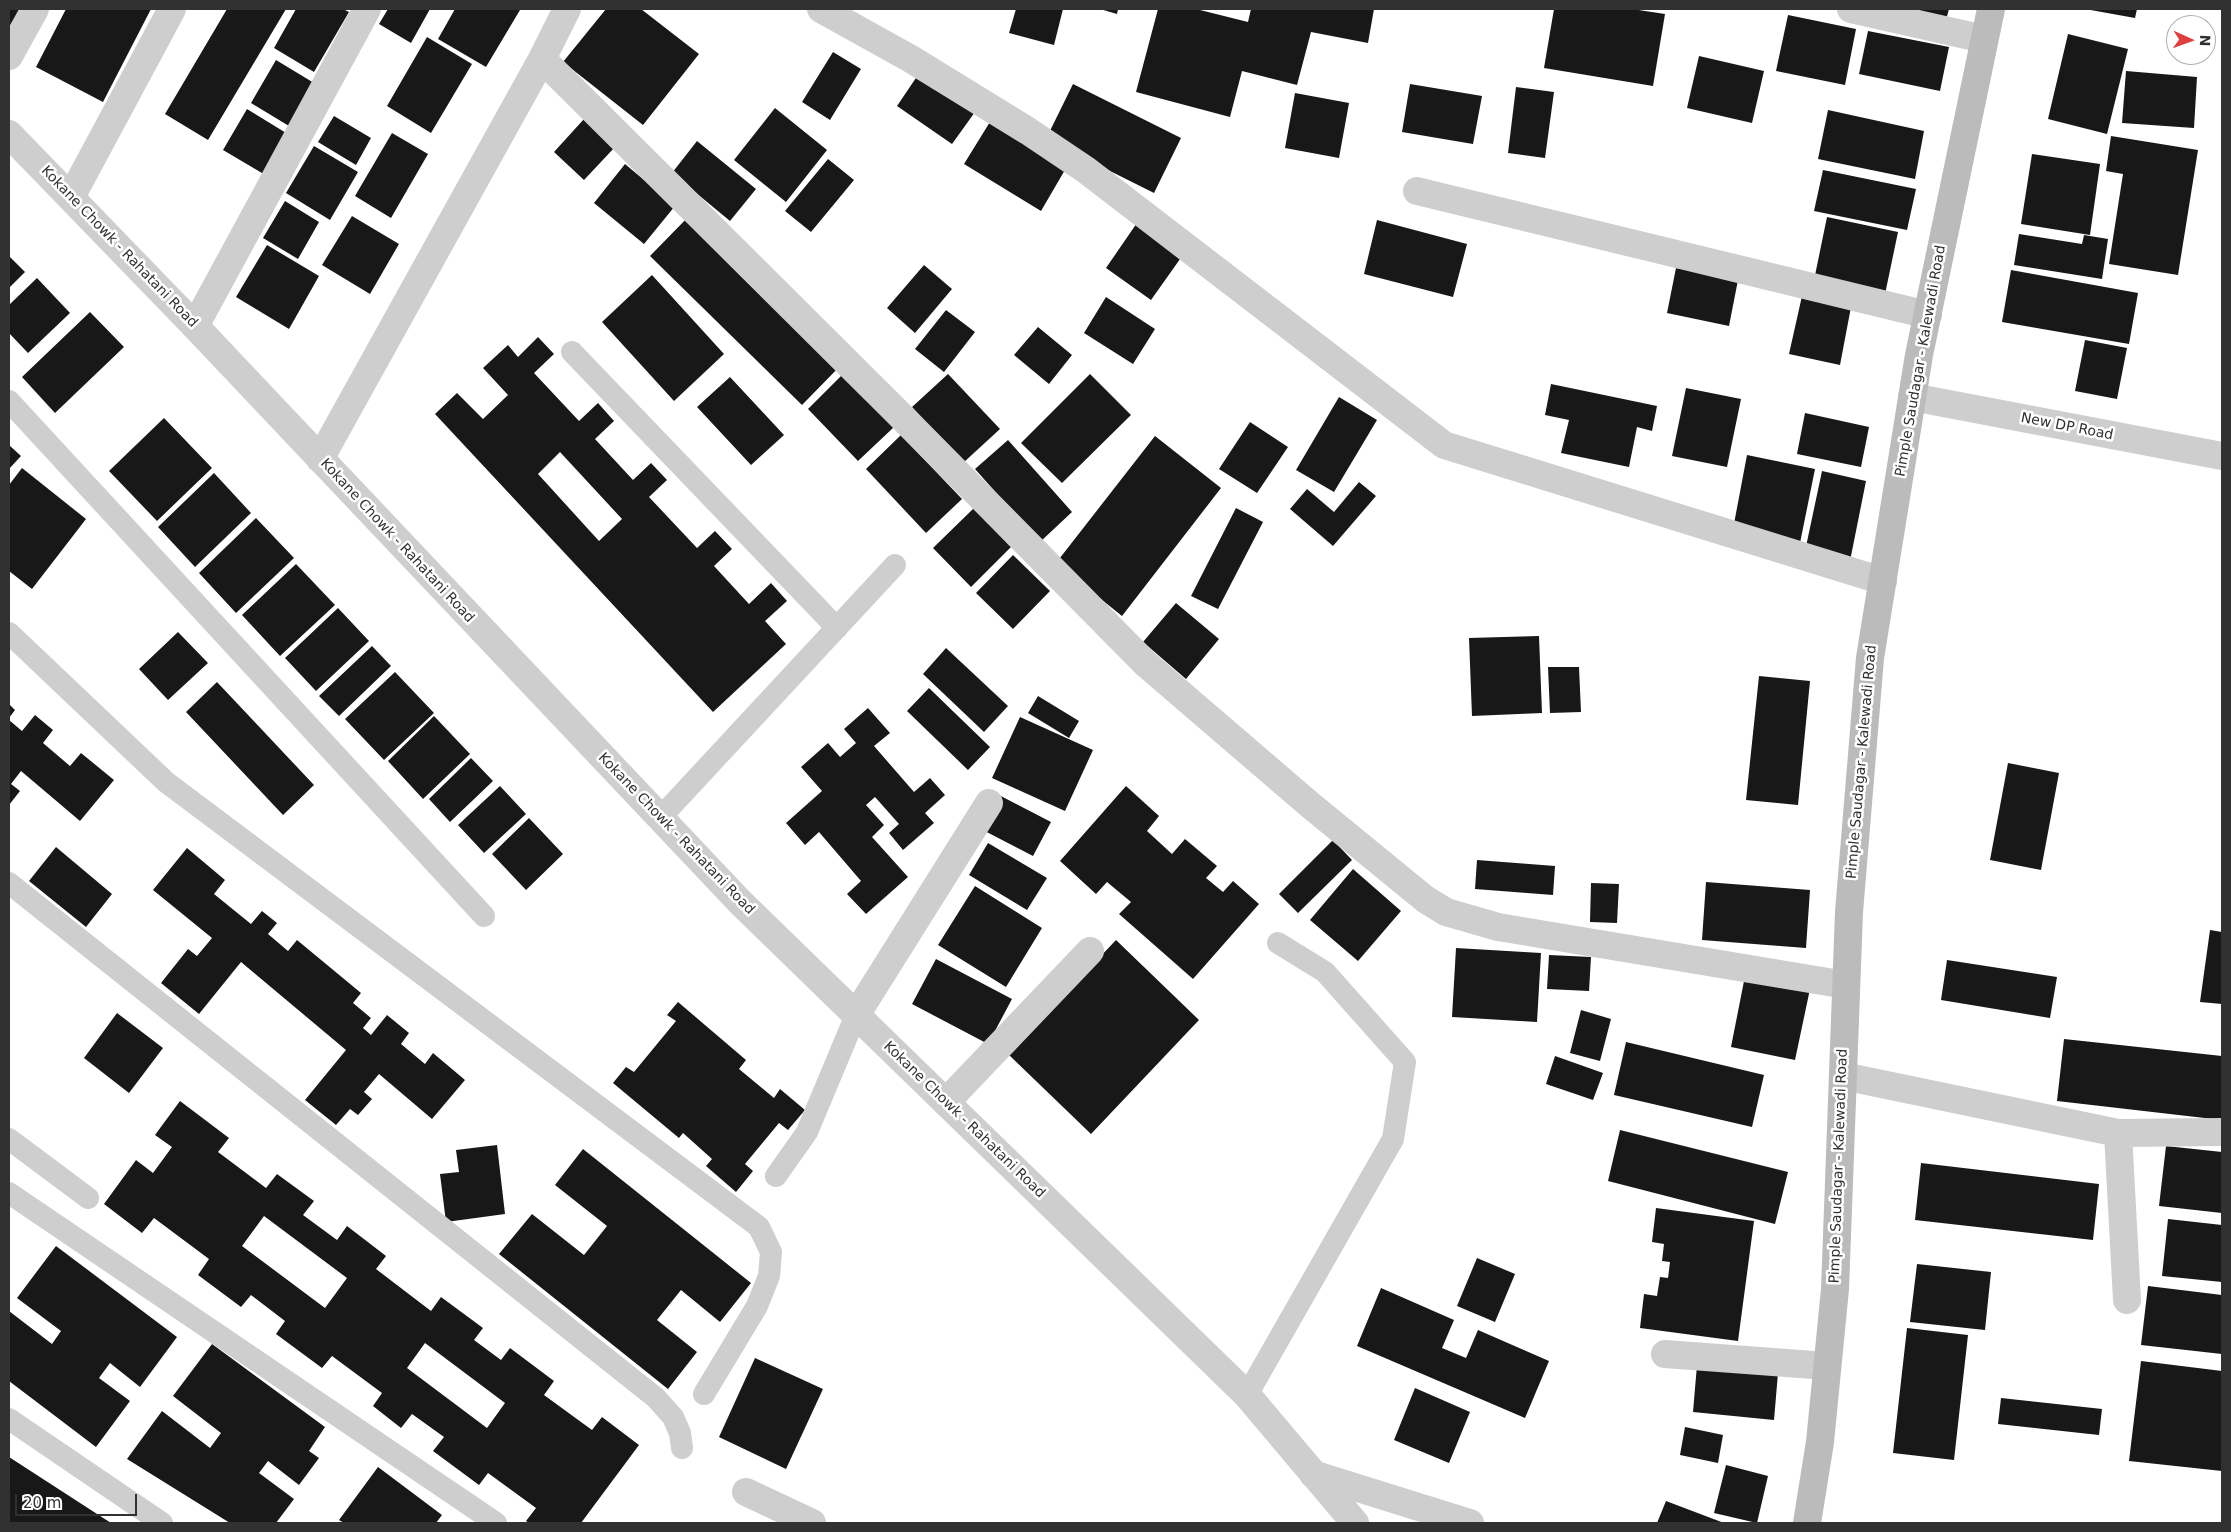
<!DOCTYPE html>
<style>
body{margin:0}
#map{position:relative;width:2231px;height:1532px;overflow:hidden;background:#fff;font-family:"DejaVu Sans",sans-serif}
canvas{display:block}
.frame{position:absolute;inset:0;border:10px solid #313131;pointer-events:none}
.north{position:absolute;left:2166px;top:15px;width:50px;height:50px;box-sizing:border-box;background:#fff;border:1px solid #adadad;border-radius:50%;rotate:92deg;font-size:14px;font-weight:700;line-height:20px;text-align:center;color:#313131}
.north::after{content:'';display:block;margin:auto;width:18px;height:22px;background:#dd3e3f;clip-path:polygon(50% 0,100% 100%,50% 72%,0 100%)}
.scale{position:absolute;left:15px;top:1494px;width:122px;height:22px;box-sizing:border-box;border:2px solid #313131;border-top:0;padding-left:6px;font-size:15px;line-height:18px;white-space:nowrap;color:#313131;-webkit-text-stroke:4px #fff;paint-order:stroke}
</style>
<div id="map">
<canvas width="2231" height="1532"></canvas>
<div class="frame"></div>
<div class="north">N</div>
<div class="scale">20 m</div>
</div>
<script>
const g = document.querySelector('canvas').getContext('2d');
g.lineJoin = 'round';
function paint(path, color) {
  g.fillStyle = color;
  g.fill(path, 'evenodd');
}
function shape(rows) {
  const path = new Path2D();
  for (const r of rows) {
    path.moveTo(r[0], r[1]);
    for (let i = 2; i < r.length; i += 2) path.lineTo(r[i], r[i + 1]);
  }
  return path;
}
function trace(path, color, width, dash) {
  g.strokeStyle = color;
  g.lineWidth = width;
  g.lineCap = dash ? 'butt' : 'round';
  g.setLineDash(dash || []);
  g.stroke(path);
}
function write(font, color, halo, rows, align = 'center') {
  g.font = font + ' "DejaVu Sans",sans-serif';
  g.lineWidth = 5;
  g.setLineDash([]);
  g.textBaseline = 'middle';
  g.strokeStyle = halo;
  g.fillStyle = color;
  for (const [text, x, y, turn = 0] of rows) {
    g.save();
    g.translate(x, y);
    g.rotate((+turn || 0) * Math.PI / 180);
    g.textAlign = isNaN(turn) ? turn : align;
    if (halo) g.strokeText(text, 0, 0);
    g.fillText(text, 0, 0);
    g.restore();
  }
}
paint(shape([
 [9,9,20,9,9,30],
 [66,9,151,9,103,102,36,67],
 [227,9,286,9,208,140,165,114],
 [296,9,343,9,349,12,314,72,274,48],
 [388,9,430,9,411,43,379,24],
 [455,9,520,10,486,67,438,39],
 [606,9,641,9,699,54,643,125,563,62],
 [1016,9,1063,9,1054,45,1009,33],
 [1100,9,1118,9,1117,14],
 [1158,9,1196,9,1248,22,1251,9,1374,9,1368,43,1311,32,1297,85,1242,71,1230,117,1136,92],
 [1554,9,1632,9,1665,14,1653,86,1544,68],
 [1898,9,1949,9,1946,20],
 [2085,9,2137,9,2135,18],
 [1788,15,1856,29,1845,85,1776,71],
 [1868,31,1949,47,1940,91,1859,74],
 [2068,34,2128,49,2107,134,2048,119],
 [427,37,472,64,431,133,387,106],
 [833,52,861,69,830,120,802,102],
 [1699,56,1764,71,1752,123,1687,108],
 [276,60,314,83,289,126,251,103],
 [2126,71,2197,77,2194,128,2122,123],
 [920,72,975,112,952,144,897,106],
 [1073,84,1181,138,1154,193,1046,139],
 [1410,84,1482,96,1473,144,1402,132],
 [1516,87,1554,92,1545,158,1508,153],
 [1295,93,1349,103,1339,158,1285,148],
 [775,108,827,150,786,202,734,160],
 [247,109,291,136,267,176,223,150],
 [1828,110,1924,131,1915,179,1818,159],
 [334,116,371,138,356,165,318,142],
 [993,117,1069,163,1041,211,964,164],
 [584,119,615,147,584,180,554,152],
 [392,133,428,154,391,218,355,196],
 [2111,136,2198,150,2178,275,2109,264,2123,174,2106,171],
 [697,141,756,189,730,221,672,173],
 [314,146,358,172,330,220,286,193],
 [2032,154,2100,164,2090,235,2021,224],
 [828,159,854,180,811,232,785,211],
 [625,164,675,206,644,244,594,203],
 [1823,170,1916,189,1907,230,1814,211],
 [285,201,319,222,298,259,263,238],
 [692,213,844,362,802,405,650,256],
 [352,216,399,244,370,294,322,265],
 [1827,217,1898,232,1884,299,1813,285],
 [1139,220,1185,252,1151,300,1106,268],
 [1377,220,1467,244,1453,297,1364,274],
 [2019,234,2082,244,2084,235,2108,239,2102,279,2014,265],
 [267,245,319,276,289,329,236,297],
 [9,256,25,272,9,288],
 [924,265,952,289,915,333,887,308],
 [1676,268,1738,280,1729,326,1667,313],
 [2011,270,2138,293,2129,344,2002,322],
 [652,275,724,354,674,401,602,322],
 [37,278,70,313,28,353,9,333,9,305],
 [1802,296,1851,307,1840,365,1789,354],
 [1106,297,1155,329,1133,364,1084,333],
 [946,310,975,332,944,372,915,349],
 [90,312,124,347,55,413,22,377],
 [1038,327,1072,355,1049,384,1014,355],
 [538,337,554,354,534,373,579,421,598,403,614,421,595,439,633,480,651,463,667,480,649,497,697,548,715,531,732,549,714,566,749,604,771,583,787,601,765,621,786,644,713,712,435,414,457,393,483,419,508,395,483,368,508,345,518,357],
 [560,452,622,519,599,541,538,474],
 [2085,340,2127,348,2117,399,2075,391],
 [843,374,894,427,858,461,808,409],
 [948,374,1000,429,963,463,912,407],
 [1090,374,1131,415,1062,483,1021,443],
 [730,377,784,435,751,465,697,407],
 [1551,384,1657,406,1652,431,1637,427,1629,467,1561,453,1569,420,1545,415],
 [1686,388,1741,399,1727,467,1672,456],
 [1339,397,1377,420,1334,492,1296,470],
 [1805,413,1869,427,1861,467,1797,454],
 [164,418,212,468,157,521,109,471],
 [1250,422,1288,447,1257,493,1219,469],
 [901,435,962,499,926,533,866,469],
 [1155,436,1221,488,1122,616,1056,563],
 [1008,440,1072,512,1040,542,975,469],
 [9,445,21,456,9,469],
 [1747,455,1815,469,1800,543,1733,529],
 [22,468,86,519,32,589,9,571,9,485],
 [1822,471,1866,481,1849,566,1804,556],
 [214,473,251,513,195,567,158,527],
 [1359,482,1376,496,1333,546,1290,509,1307,489,1334,512],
 [974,508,1011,547,971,587,933,548],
 [1236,508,1263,522,1218,609,1191,596],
 [256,518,294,558,236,613,199,573],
 [1013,555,1050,591,1013,629,976,593],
 [296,564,335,605,280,656,242,615],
 [1176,603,1219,639,1186,679,1143,642],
 [338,608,369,641,316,691,285,658],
 [178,632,208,663,168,700,139,669],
 [1539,636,1542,713,1472,716,1469,638],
 [372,646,391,666,339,716,319,696],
 [946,648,1008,706,984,732,923,674],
 [1548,667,1579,667,1581,712,1550,713],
 [395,672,434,713,384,760,345,719],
 [1759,676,1810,681,1798,805,1746,800],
 [217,682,314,785,283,815,186,712],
 [929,688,990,747,968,770,907,711],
 [1038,696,1079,721,1069,738,1028,713],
 [9,704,15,710,9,718],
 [868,708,890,733,874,746,914,792,930,778,945,795,925,813,934,823,903,850,889,833,899,824,875,797,866,805,884,825,872,837,908,877,866,914,847,894,861,881,819,832,805,845,786,823,822,791,801,767,828,743,840,757,856,743,844,729],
 [35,715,53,730,43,743,70,766,81,753,114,780,80,821,21,771,11,784,20,791,9,805,9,720,22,731],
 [434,716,470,754,423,799,388,761],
 [1020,717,1093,750,1065,811,992,778],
 [471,758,493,781,450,822,429,799],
 [2008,763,2059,773,2041,870,1990,860],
 [500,786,526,814,484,853,458,825],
 [1126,786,1159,816,1147,831,1172,854,1185,839,1217,866,1206,878,1223,892,1233,881,1259,904,1193,979,1119,914,1131,902,1107,882,1096,894,1060,861],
 [995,793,1051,822,1033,856,977,827],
 [529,818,563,854,526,890,492,854],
 [1333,840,1352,860,1298,913,1279,894],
 [988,843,1047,878,1027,910,969,875],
 [56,847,112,894,86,927,29,881],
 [187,848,225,880,214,894,251,924,262,911,277,923,268,934,288,951,297,940,361,993,353,1003,371,1018,363,1028,371,1035,387,1015,409,1033,401,1044,425,1064,433,1053,465,1080,432,1119,379,1074,364,1092,372,1099,358,1115,350,1109,336,1125,305,1100,346,1050,241,962,199,1014,161,983,188,949,197,956,212,938,153,890],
 [1477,860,1555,866,1553,895,1475,889],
 [1353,869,1401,911,1358,961,1310,920],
 [1706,882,1810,890,1806,948,1702,940],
 [1591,883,1619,884,1617,923,1590,922],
 [975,886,1042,928,1006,987,938,945],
 [2210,930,2222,932,2222,1004,2200,1002],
 [1116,940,1199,1020,1091,1134,1008,1054],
 [1456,948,1541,953,1537,1022,1452,1017],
 [1549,955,1591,957,1589,991,1547,989],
 [936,959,1012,999,988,1044,912,1004],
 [1947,960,2057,977,2050,1018,1941,1000],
 [1745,976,1810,989,1795,1060,1731,1047],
 [678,1002,746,1060,739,1069,774,1098,780,1089,805,1110,788,1130,779,1123,745,1164,753,1171,736,1192,706,1166,712,1159,683,1133,679,1138,613,1083,626,1067,634,1072,676,1021,667,1015],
 [1581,1010,1611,1019,1600,1061,1570,1053],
 [117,1013,163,1048,129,1093,84,1058],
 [2064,1039,2222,1056,2222,1120,2057,1101],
 [1626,1042,1764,1075,1752,1127,1614,1095],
 [1555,1056,1603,1073,1593,1100,1546,1084],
 [180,1101,229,1138,218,1152,266,1188,277,1174,314,1201,303,1215,337,1240,347,1226,386,1256,376,1269,431,1311,441,1297,483,1328,474,1340,501,1360,510,1348,554,1381,544,1395,592,1430,602,1417,639,1445,581,1523,529,1523,526,1521,536,1508,488,1473,479,1485,433,1451,444,1437,412,1414,401,1428,373,1406,382,1393,332,1356,322,1368,276,1334,285,1321,251,1295,241,1307,198,1275,209,1259,154,1218,142,1233,104,1204,136,1160,153,1173,172,1147,155,1135],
 [264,1216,347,1278,325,1308,242,1246],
 [425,1343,505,1403,487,1428,407,1368],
 [1620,1130,1788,1172,1775,1224,1608,1181],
 [497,1145,505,1214,446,1222,440,1174,459,1172,456,1150],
 [2166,1146,2222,1152,2222,1213,2159,1206],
 [583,1149,751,1283,720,1322,681,1290,657,1320,697,1352,668,1389,499,1254,532,1214,584,1255,607,1226,555,1185],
 [1921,1163,2099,1184,2093,1240,1915,1220],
 [1656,1208,1754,1221,1738,1341,1640,1328,1644,1294,1657,1296,1660,1277,1668,1278,1670,1262,1662,1261,1664,1244,1652,1242],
 [2168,1219,2222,1225,2222,1282,2162,1276],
 [56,1246,177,1337,140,1387,110,1363,99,1378,130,1401,96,1447,9,1381,9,1311,52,1344,61,1331,17,1298],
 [1477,1258,1515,1274,1495,1322,1457,1306],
 [1917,1264,1991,1272,1985,1330,1910,1322],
 [2148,1286,2222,1295,2222,1354,2141,1345],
 [1381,1288,1454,1320,1442,1348,1466,1358,1478,1330,1549,1361,1525,1418,1357,1346],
 [1907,1328,1968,1335,1954,1460,1893,1453],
 [212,1344,325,1427,309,1451,319,1458,299,1485,268,1461,259,1473,294,1499,276,1523,230,1523,127,1459,162,1411,210,1448,221,1433,173,1396],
 [755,1358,823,1389,786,1469,719,1437],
 [2141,1361,2222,1371,2222,1471,2129,1461],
 [1697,1365,1778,1373,1774,1420,1693,1412],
 [1415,1388,1470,1412,1449,1463,1394,1440],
 [2001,1398,2102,1409,2099,1435,1998,1424],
 [1685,1427,1723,1435,1718,1463,1680,1455],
 [9,1457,111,1523,9,1523],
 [1726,1465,1768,1476,1757,1523,1714,1513],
 [378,1467,442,1515,436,1523,344,1523,339,1520],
 [1666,1501,1724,1523,1657,1523]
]), '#181818');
trace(shape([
 [572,352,837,628],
 [9,401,484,916],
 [9,633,166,782,759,1227,771,1252,769,1276,757,1306,704,1394],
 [660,818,895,565],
 [9,883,656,1398,673,1417,680,1433,682,1448],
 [9,1139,88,1198],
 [776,1176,807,1132,856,1015],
 [9,1193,496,1523],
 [1247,1395,1393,1139,1405,1062,1325,972,1278,943],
 [9,1419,162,1523]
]), '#cecece', 22);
trace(shape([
 [821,9,911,59,1028,131,1086,170,1444,445,1883,581],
 [1851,9,1984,39],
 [9,56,35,9],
 [542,59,896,411,1146,664,1309,804,1425,899,1446,912,1498,927,1846,985],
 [1417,191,1928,315],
 [71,197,172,9],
 [195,326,367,9],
 [1912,397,2222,456],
 [320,459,542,59,567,9],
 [856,1015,989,803],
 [1843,1076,2118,1133,2222,1132],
 [946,1102,1090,951],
 [2118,1133,2127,1300],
 [1665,1354,1827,1366],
 [1313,1474,1470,1523],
 [746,1492,812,1523]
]), '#cecece', 28);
trace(shape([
 [9,134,195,326,740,902,1247,1395,1355,1523]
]), '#cecece', 28);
trace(shape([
 [1807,1523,1820,1442,1835,1289,1849,912,1870,658,1919,355,1991,9]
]), '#bbb', 28);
write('14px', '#313131', '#fff', [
 ["Kokane Chowk - Rahatani Road",119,247,46],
 ["Pimple Saudagar - Kalewadi Road",1921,361,-80],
 ["New DP Road",2067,427,11],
 ["Kokane Chowk - Rahatani Road",397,541,47],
 ["Pimple Saudagar - Kalewadi Road",1862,762,-85],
 ["Kokane Chowk - Rahatani Road",676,834,46],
 ["Kokane Chowk - Rahatani Road",964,1120,44],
 ["Pimple Saudagar - Kalewadi Road",1839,1166,-88]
]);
</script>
